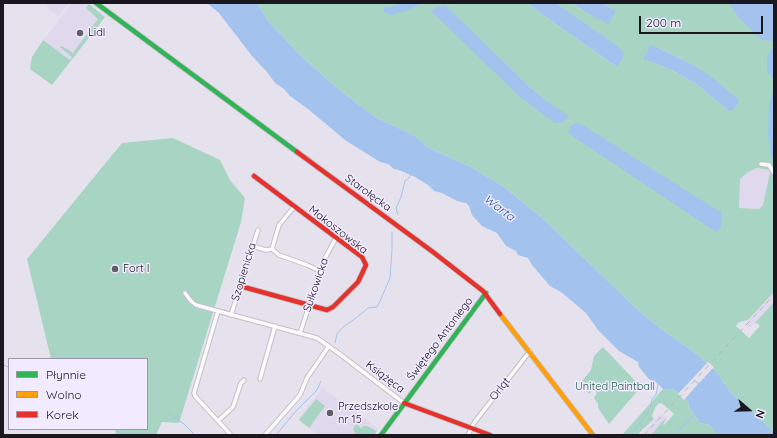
<!DOCTYPE html>
<meta charset="utf-8">
<style>
body{margin:0}
#map{position:relative;width:777px;height:438px;overflow:hidden;background:#e6e2ed;font-family:Quicksand,sans-serif}
canvas{display:block}
.frame{position:absolute;inset:0;border:4px solid #1a171f;pointer-events:none}
.legend{position:absolute;left:8px;top:358px;width:140px;height:72px;box-sizing:border-box;background:#f2eaff;border:1px solid #9c96a5;margin:0;padding:5px 7px;list-style:none;font-size:12px;color:#1a171f}
.legend li{display:flex;align-items:center;gap:8px;height:20px}
.legend b{width:20px;border:1px solid #9c96a5}
.north{position:absolute;left:729px;top:390px;width:40px;height:40px;-webkit-text-stroke:3px #f2eaff;paint-order:stroke;rotate:110deg;font-size:11px;font-weight:700;line-height:16px;text-align:center;color:#1a171f}
.north::after{content:'';display:block;margin:auto;width:14px;height:18px;background:#1a171f;clip-path:polygon(50% 0,100% 100%,50% 72%,0 100%)}
.scale{position:absolute;left:639px;top:16px;width:124px;height:18px;box-sizing:border-box;border:2px solid #1a171f;border-top:0;padding-left:5px;font-size:12px;line-height:14px;white-space:nowrap;color:#1a171f;-webkit-text-stroke:3px #f2eaff;paint-order:stroke}
</style>
<div id="map">
<canvas width="777" height="438"></canvas>
<div class="frame"></div>
<ul class="legend">
<li><b style="height:5px;background:#30b455"></b>Płynnie</li>
<li><b style="height:5px;background:#ff9f0a"></b>Wolno</li>
<li><b style="height:5px;background:#e5322d"></b>Korek</li>
</ul>
<div class="north">N</div>
<div class="scale">200 m</div>
</div>
<script>
const g = document.querySelector('canvas').getContext('2d');
g.lineJoin = 'round';
function paint(path, color) {
  g.fillStyle = color;
  g.fill(path, 'evenodd');
}
function shape(rows) {
  const path = new Path2D();
  for (const r of rows) {
    path.moveTo(r[0], r[1]);
    for (let i = 2; i < r.length; i += 2) path.lineTo(r[i], r[i + 1]);
  }
  return path;
}
function trace(path, color, width, dash) {
  g.strokeStyle = color;
  g.lineWidth = width;
  g.lineCap = dash ? 'butt' : 'round';
  g.setLineDash(dash || []);
  g.stroke(path);
}
function write(font, color, halo, rows, align = 'center') {
  g.font = font + ' Quicksand,sans-serif';
  g.lineWidth = 3;
  g.setLineDash([]);
  g.textBaseline = 'middle';
  g.strokeStyle = halo;
  g.fillStyle = color;
  for (const [text, x, y, turn = 0] of rows) {
    g.save();
    g.translate(x, y);
    g.rotate((+turn || 0) * Math.PI / 180);
    g.textAlign = isNaN(turn) ? turn : align;
    if (halo) g.strokeText(text, 0, 0);
    g.fillText(text, 0, 0);
    g.restore();
  }
}
paint(shape([
 [47,3,69,3,58,16,45,6],
 [72,3,87,3,105,17,70,62,42,42],
 [752,168,770,170,763,205,759,209,739,208,740,190,739,190,741,171],
 [774,292,774,302,749,329,744,325],
 [322,388,379,429,374,435,318,435,298,419],
 [662,413,667,418,651,435,641,435]
]), '#e0d8ec');
paint(shape([
 [257,3,528,3,536,10,617,67,622,50,556,3,572,3,592,16,616,11,601,3,774,3,774,292,748,320,739,322,736,326,749,338,760,326,757,323,754,324,774,302,774,432,731,393,715,370,698,355,661,329,637,309,541,217,504,187,471,167,429,148,415,136,375,117,337,88,301,56,268,21],
 [445,6,530,87,548,102,431,11],
 [650,46,658,48,690,63,729,111,696,84,674,71,646,60],
 [757,168,769,170,770,172,763,205,759,209,739,208,740,179,748,172],
 [89,4,105,17,52,85,30,69,32,57,43,40,70,60,72,57,60,47,62,46,73,53,98,19,86,8],
 [173,138,220,160,230,180,245,198,241,222,179,423,162,422,156,435,116,435,115,429,147,429,147,359,51,359,27,259,122,143],
 [603,347,641,387,609,424,598,408,598,404,594,398,597,393,594,390,589,394,580,382,583,380,591,370,594,356],
 [663,389,672,389,678,392,688,401,689,407,700,423,710,425,717,435,651,435,662,422,667,418,663,424,664,425,674,414,664,405,661,403,658,404,655,408,652,416,654,419,637,435,622,435],
 [316,399,325,406,309,428,299,420],
 [356,424,361,428,363,426,367,426,377,431,374,435,356,435,353,429]
]), '#a8d4c4');
paint(shape([
 [207,3,257,3,268,21,301,56,337,88,375,117,415,136,429,148,471,167,504,187,541,217,637,309,661,329,698,355,715,370,731,393,774,432,774,435,717,435,710,425,700,423,689,407,688,401,678,392,672,389,663,389,658,384,649,379,639,367,638,362,619,351,598,330,586,313,561,292,550,286,532,265,528,258,518,255,516,251,506,246,497,233,482,226,472,215,469,206,466,203,457,201,442,193,434,191,428,185,415,177,399,170,394,169,388,164,380,162,345,140,308,109,290,96,284,89,275,83,267,72,252,56,219,13],
 [400,3,423,3,405,11,391,15,384,12,384,8,386,6,390,7],
 [528,3,556,3,619,47,625,54,617,67,536,10],
 [572,3,601,3,616,11,609,24,592,16],
 [729,3,774,3,774,44,772,41,763,40,758,38,737,15],
 [445,5,530,87,548,102,569,116,562,123,555,123,520,97,430,10],
 [650,45,658,48,690,63,713,78,738,99,739,102,734,109,731,111,729,111,696,84,674,71,646,60,643,60],
 [774,46,774,79,767,71,767,59,770,51],
 [774,89,774,162,771,156,768,136,769,104],
 [574,124,581,124,722,213,721,227,716,232,568,133,569,128]
]), '#a3c3ee');
paint(shape([
 [708,362,714,367,699,383,693,379,698,384,684,400,678,394]
]), '#e6e2ed');
trace(shape([
 [398,215,396,208,401,197,405,181,409,178,411,174],
 [335,343,337,334,343,327,356,318,368,308,377,307,380,301,390,278,392,250,392,232],
 [3,365,9,367],
 [169,414,184,424,195,435],
 [678,431,695,414],
 [633,432,645,417,651,406,652,399,656,395,658,384],
 [276,435,296,411,317,390,321,381]
]), '#a3c3ee', 1);
const street = shape([
 [761,164,769,165,774,173],
 [252,246,266,250,272,249],
 [272,249,279,255,307,265,320,271],
 [272,249,279,225,294,207],
 [185,293,191,301,196,305,317,338,337,352,404,403],
 [218,311,194,393,195,396,231,435],
 [231,315,258,230],
 [300,333,325,258,336,238],
 [260,379,275,326],
 [218,421,233,407,241,383,244,380],
 [265,435,300,395,307,378,329,346],
 [468,435,474,423,530,351]
]);
const fast = shape([
 [96,3,297,152],
 [381,435,486,293]
]);
const slow = shape([
 [500,314,593,435]
]);
const jam = shape([
 [297,152,433,252,483,291,500,314],
 [240,286,327,310,333,307,358,282,366,265,362,257,254,176],
 [404,403,490,435]
]);
trace(street, '#c2bfc7', 5.5);
trace(fast, '#c2bfc7', 6);
trace(slow, '#c2bfc7', 6);
trace(jam, '#c2bfc7', 6);
trace(street, '#fbfbfc', 3.5);
trace(fast, '#30b455', 4.5);
trace(slow, '#ff9f0a', 4.5);
trace(jam, '#e5322d', 4.5);
trace(shape([
 [644,435,774,295]
]), '#b6b5b8', 1, [5, 5]);
for (const [x, y, r, color] of [
 [80,33,4,"#615e67"],
 [115,269,4,"#615e67"],
 [330,413,4,"#615e67"]
]) {
  const dot = new Path2D();
  dot.arc(x, y, r, 0, 2 * Math.PI);
  g.fillStyle = color;
  g.fill(dot);
  trace(dot, '#f2eaff', 1.5);
}
write('11px', '#1a171f', '#f2eaff', [
 ["Lidl",88,33],
 ["Fort I",123,269],
 ["Przedszkole",338,407],
 ["nr 15",338,420]
], 'left');
write('11px', '#1a171f', '#f2eaff', [
 ["Starołęcka",368,193,36],
 ["Makoszowska",338,230,38],
 ["Szopienicka",244,272,-73],
 ["Sułkowicka",316,285,-71],
 ["Świętego Antoniego",440,339,-53],
 ["Książęca",385,377,37],
 ["Orląt",500,389,-52]
]);
write('11px', '#205f46', '#f2eaff', [
 ["United Paintball",615,387]
]);
write('italic 12px', '#125599', '#f2eaff', [
 ["Warta",499,208,37]
]);
</script>
